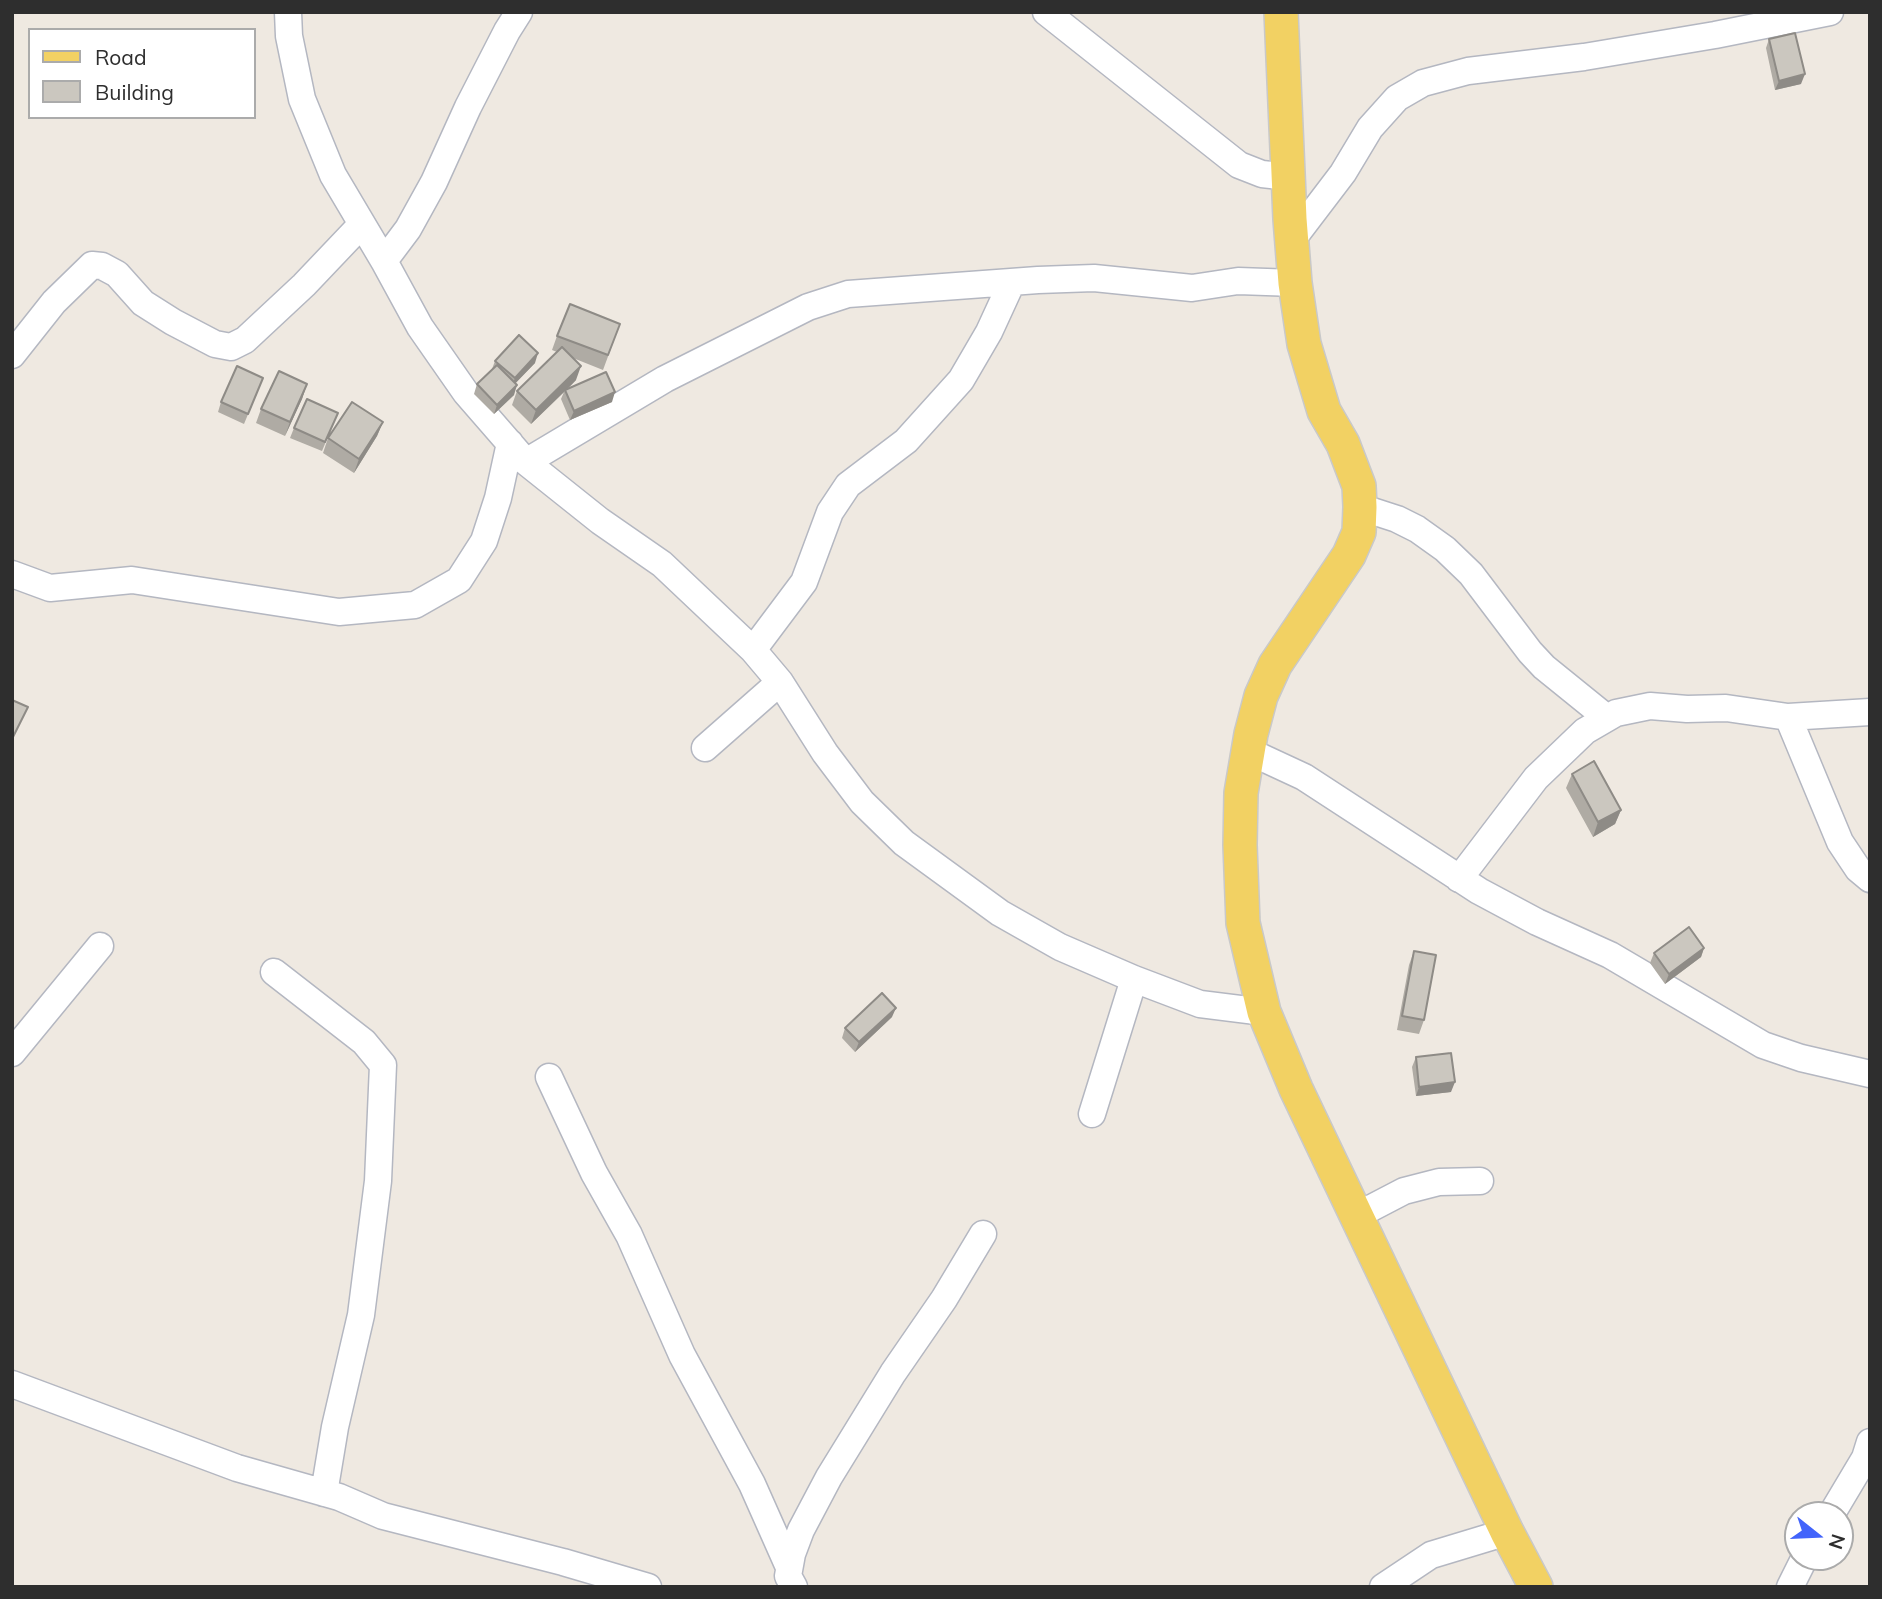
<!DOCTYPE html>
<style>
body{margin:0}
#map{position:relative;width:1882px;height:1599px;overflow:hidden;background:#efe9e1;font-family:Mulish,sans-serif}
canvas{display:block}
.frame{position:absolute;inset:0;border:14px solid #2e2e2e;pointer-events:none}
.legend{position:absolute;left:28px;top:28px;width:228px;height:91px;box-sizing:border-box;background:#fff;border:2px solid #ababab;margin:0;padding:9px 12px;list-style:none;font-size:21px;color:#2e2e2e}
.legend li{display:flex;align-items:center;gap:14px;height:35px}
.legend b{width:35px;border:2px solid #ababab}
.north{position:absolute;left:1784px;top:1501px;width:70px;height:70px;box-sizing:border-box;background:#fff;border:2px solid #ababab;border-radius:50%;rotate:108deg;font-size:19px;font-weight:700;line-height:28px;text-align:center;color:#2e2e2e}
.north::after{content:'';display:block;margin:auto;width:24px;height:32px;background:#4264fb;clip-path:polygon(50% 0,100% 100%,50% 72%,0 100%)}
</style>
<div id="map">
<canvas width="1882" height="1599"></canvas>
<div class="frame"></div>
<ul class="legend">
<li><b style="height:9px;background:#f2d163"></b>Road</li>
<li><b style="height:19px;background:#cbc7bf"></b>Building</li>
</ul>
<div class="north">N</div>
</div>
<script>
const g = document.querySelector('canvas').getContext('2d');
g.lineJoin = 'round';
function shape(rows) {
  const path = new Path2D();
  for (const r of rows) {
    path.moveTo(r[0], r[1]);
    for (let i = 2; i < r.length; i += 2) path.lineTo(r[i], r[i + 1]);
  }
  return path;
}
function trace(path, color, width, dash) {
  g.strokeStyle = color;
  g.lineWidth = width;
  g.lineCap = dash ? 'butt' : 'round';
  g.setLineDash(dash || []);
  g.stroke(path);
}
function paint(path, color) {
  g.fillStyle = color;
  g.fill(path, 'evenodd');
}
const minor = shape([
 [288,12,289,36,302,99,333,175,384,261,420,327,466,393,526,462,600,521,662,564,753,650,780,682,825,753,862,802,904,843,1000,913,1060,947,1134,979,1200,1004,1264,1012],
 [1046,12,1239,165,1262,174,1289,177],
 [1292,240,1343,173,1370,128,1397,98,1423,83,1468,71,1584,57,1715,35,1830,12],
 [384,261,408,229,434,182,468,107,507,31,519,12],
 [12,355,54,302,92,265,102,266,117,274,143,303,173,322,215,344,231,347,245,340,304,285,362,224],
 [526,462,665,379,808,307,848,294,1038,280,1094,278,1192,288,1238,281,1295,283],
 [1360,507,1397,519,1417,529,1445,549,1471,574,1530,652,1544,667,1607,718],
 [12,574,50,588,132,580,339,612,415,605,459,580,484,541,498,498,510,443],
 [753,650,804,582,830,512,848,485,906,441,961,380,989,332,1012,282],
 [1788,717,1840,842,1858,869,1870,879],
 [705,748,780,682],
 [1248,751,1304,777,1479,891,1537,922,1610,955,1763,1045,1801,1058,1870,1074],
 [1459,879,1536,778,1585,731,1616,713,1650,706,1687,709,1726,708,1788,717,1870,712],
 [274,972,364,1042,383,1065,378,1181,361,1315,335,1427,324,1493],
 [12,1053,100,946],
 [549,1077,594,1173,629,1235,682,1355,752,1484,788,1565],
 [1092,1114,1134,979],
 [1356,1216,1404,1191,1439,1182,1480,1181],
 [12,1384,237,1468,339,1497,383,1516,563,1562,648,1587],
 [1831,1515,1865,1458,1870,1442],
 [794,1587,788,1576,792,1554,801,1530,829,1477,893,1373,944,1299,983,1234],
 [1383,1587,1431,1555,1507,1532],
 [1790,1587,1805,1557]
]);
const major = shape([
 [1281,12,1290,219,1295,283,1304,344,1324,411,1343,444,1359,486,1360,507,1359,532,1349,555,1275,665,1261,696,1251,734,1241,793,1240,845,1243,923,1264,1012,1296,1089,1507,1532,1536,1587]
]);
trace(minor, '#b4b7c1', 29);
trace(major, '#c9c9c9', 36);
trace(minor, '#fff', 26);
trace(major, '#f2d163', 33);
paint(shape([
 [1769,39,1801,84,1775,90,1766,48],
 [620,324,603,370,573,358,576,380,568,389,612,402,570,420,561,399,564,392,531,424,512,405,517,391,557,352,552,350,557,336],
 [495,361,535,363,515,383,514,395,494,414,474,394,477,384,492,369],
 [263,378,244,424,218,412,221,402],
 [307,384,302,399,285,436,256,423,261,409],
 [338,413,322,451,290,438,294,428],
 [383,422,377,436,354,473,323,453,328,438],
 [1572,774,1621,810,1615,824,1593,837,1566,788],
 [1704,948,1701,957,1665,984,1650,963,1654,953],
 [1414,951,1424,1020,1419,1034,1397,1030,1409,965],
 [892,1017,855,1052,842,1038,845,1028],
 [1416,1057,1451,1092,1416,1096,1412,1067]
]), '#afaba4');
paint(shape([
 [1805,74,1801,84,1775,90,1779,81],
 [538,353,535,363,511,388,515,378],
 [581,366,576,380,565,391,565,390,564,392,531,424,536,410],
 [307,384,302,399,285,436,290,422],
 [517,385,514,395,494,414,497,405],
 [615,392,612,402,570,420,574,411],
 [383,422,377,436,354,473,359,459],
 [1621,810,1615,824,1593,837,1598,822],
 [1704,948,1701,957,1665,984,1669,974],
 [896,1008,892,1017,855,1052,859,1042],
 [1455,1082,1451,1092,1416,1096,1419,1087]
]), '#8e8b86');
const building = shape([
 [1795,33,1805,74,1779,81,1769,39,1795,33],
 [570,304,620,324,608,355,557,336,570,304],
 [519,335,538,353,515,378,495,361,519,335],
 [562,347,581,366,536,410,517,391,562,347],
 [497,365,517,385,497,405,477,384,497,365],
 [237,366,263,378,248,414,221,402,237,366],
 [279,371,307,384,290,422,261,409,279,371],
 [606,372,615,392,574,411,565,390,606,372],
 [307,399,338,413,325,442,294,428,307,399],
 [352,402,383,422,359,459,328,438,352,402],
 [12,700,28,707,12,739,12,700],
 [1594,761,1621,810,1598,822,1572,774,1594,761],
 [1689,927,1704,948,1669,974,1654,953,1689,927],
 [1414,951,1436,955,1424,1020,1402,1016,1414,951],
 [882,993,896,1008,859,1042,845,1028,882,993],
 [1451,1053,1455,1082,1419,1087,1416,1057,1451,1053]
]);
paint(building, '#cbc7bf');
trace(building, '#8e8b86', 2);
</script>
